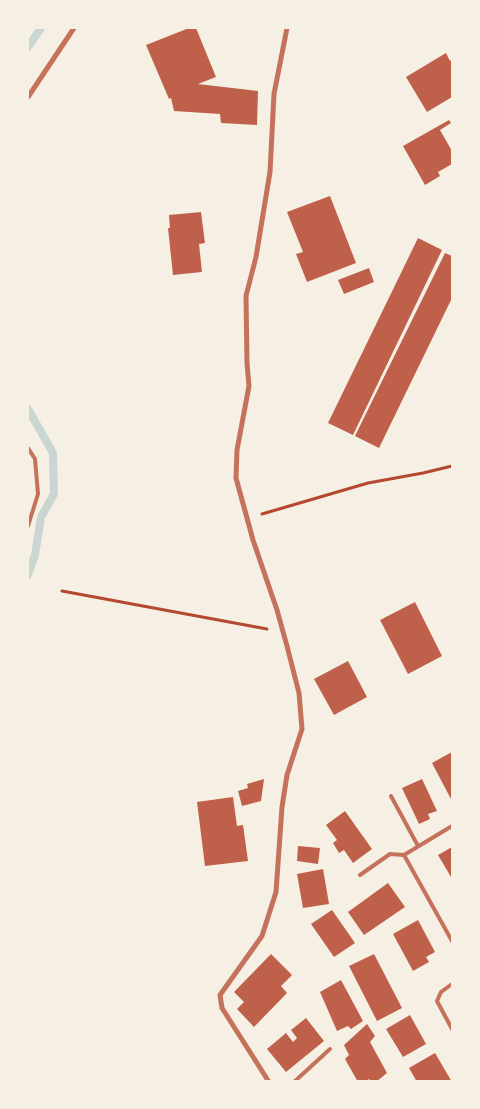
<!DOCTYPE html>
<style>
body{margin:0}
#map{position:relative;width:480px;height:1109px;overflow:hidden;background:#f6efe4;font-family:"Nunito Sans",sans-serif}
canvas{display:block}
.frame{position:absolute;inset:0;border:29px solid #f6efe4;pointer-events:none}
</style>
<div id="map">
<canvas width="480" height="1109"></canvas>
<div class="frame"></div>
</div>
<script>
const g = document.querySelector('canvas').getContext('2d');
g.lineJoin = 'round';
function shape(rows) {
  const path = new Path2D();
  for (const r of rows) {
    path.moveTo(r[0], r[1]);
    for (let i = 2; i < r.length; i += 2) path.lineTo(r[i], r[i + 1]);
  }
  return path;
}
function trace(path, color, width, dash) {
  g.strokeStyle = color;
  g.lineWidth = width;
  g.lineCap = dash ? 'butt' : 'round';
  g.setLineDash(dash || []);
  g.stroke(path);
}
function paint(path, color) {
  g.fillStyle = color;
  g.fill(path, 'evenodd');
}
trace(shape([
 [28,47,41,28],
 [28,409,53,453,54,494,41,517,35,555,28,575]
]), '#c9d6d2', 8);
paint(shape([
 [189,28,196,28,216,77,198,84,258,91,257,125,221,123,220,114,174,111,171,98,169,99,146,45],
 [446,53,450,61,452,59,452,97,427,112,406,77],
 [449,120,451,123,440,130,452,151,452,164,438,172,440,176,425,185,403,146],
 [330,196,356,263,307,282,296,254,303,252,287,212],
 [201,212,205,243,199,244,202,272,173,275,168,228,170,228,169,215],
 [418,238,442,250,353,435,328,423],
 [445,253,452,256,452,298,379,448,355,436],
 [369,268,374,282,344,294,338,280],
 [415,602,442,656,408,674,380,620],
 [348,661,367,697,334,715,314,679],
 [452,752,452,801,432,763],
 [264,779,261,801,242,806,238,791,248,788,247,784],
 [422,779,437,811,428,814,430,819,419,824,402,788],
 [233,797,237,826,243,825,248,861,205,866,197,802],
 [345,811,372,849,353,863,344,850,339,853,333,843,337,840,326,825],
 [298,846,320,848,318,864,297,861],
 [452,847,452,876,451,877,438,855],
 [323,869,329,904,303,908,297,874],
 [388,883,405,907,364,935,348,912],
 [332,910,355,943,334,957,311,924],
 [418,920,435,952,426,957,429,962,413,971,393,934],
 [271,954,292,975,281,986,287,993,254,1027,237,1009,244,1002,234,992],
 [374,954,402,1008,377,1021,349,966],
 [341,980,363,1021,351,1029,348,1026,337,1031,320,992],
 [410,1015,426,1044,403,1057,386,1029],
 [306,1018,324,1041,286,1072,267,1049,286,1033,293,1042,297,1038,291,1030],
 [367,1024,375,1036,370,1042,387,1073,376,1082,371,1082,369,1079,365,1082,358,1082,345,1059,349,1055,344,1045],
 [435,1053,452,1082,417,1082,409,1068]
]), '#bf614a');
trace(shape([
 [262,514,368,483,423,473,452,466],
 [62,591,267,629]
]), '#b5482f', 3);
trace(shape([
 [28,448,35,459,38,494,28,526],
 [391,796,418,846],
 [404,855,452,826],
 [360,875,390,854,404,855,452,941],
 [452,984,441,992,437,1001,452,1029],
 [294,1082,330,1049]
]), '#c5725c', 4);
trace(shape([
 [28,97,74,28],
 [269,1082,222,1008,220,995,262,936,276,892,282,807,287,775,302,729,299,693,287,646,277,610,253,540,236,478,237,450,249,386,247,363,246,296,256,257,270,172,274,94,287,28]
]), '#c5725c', 5);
</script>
